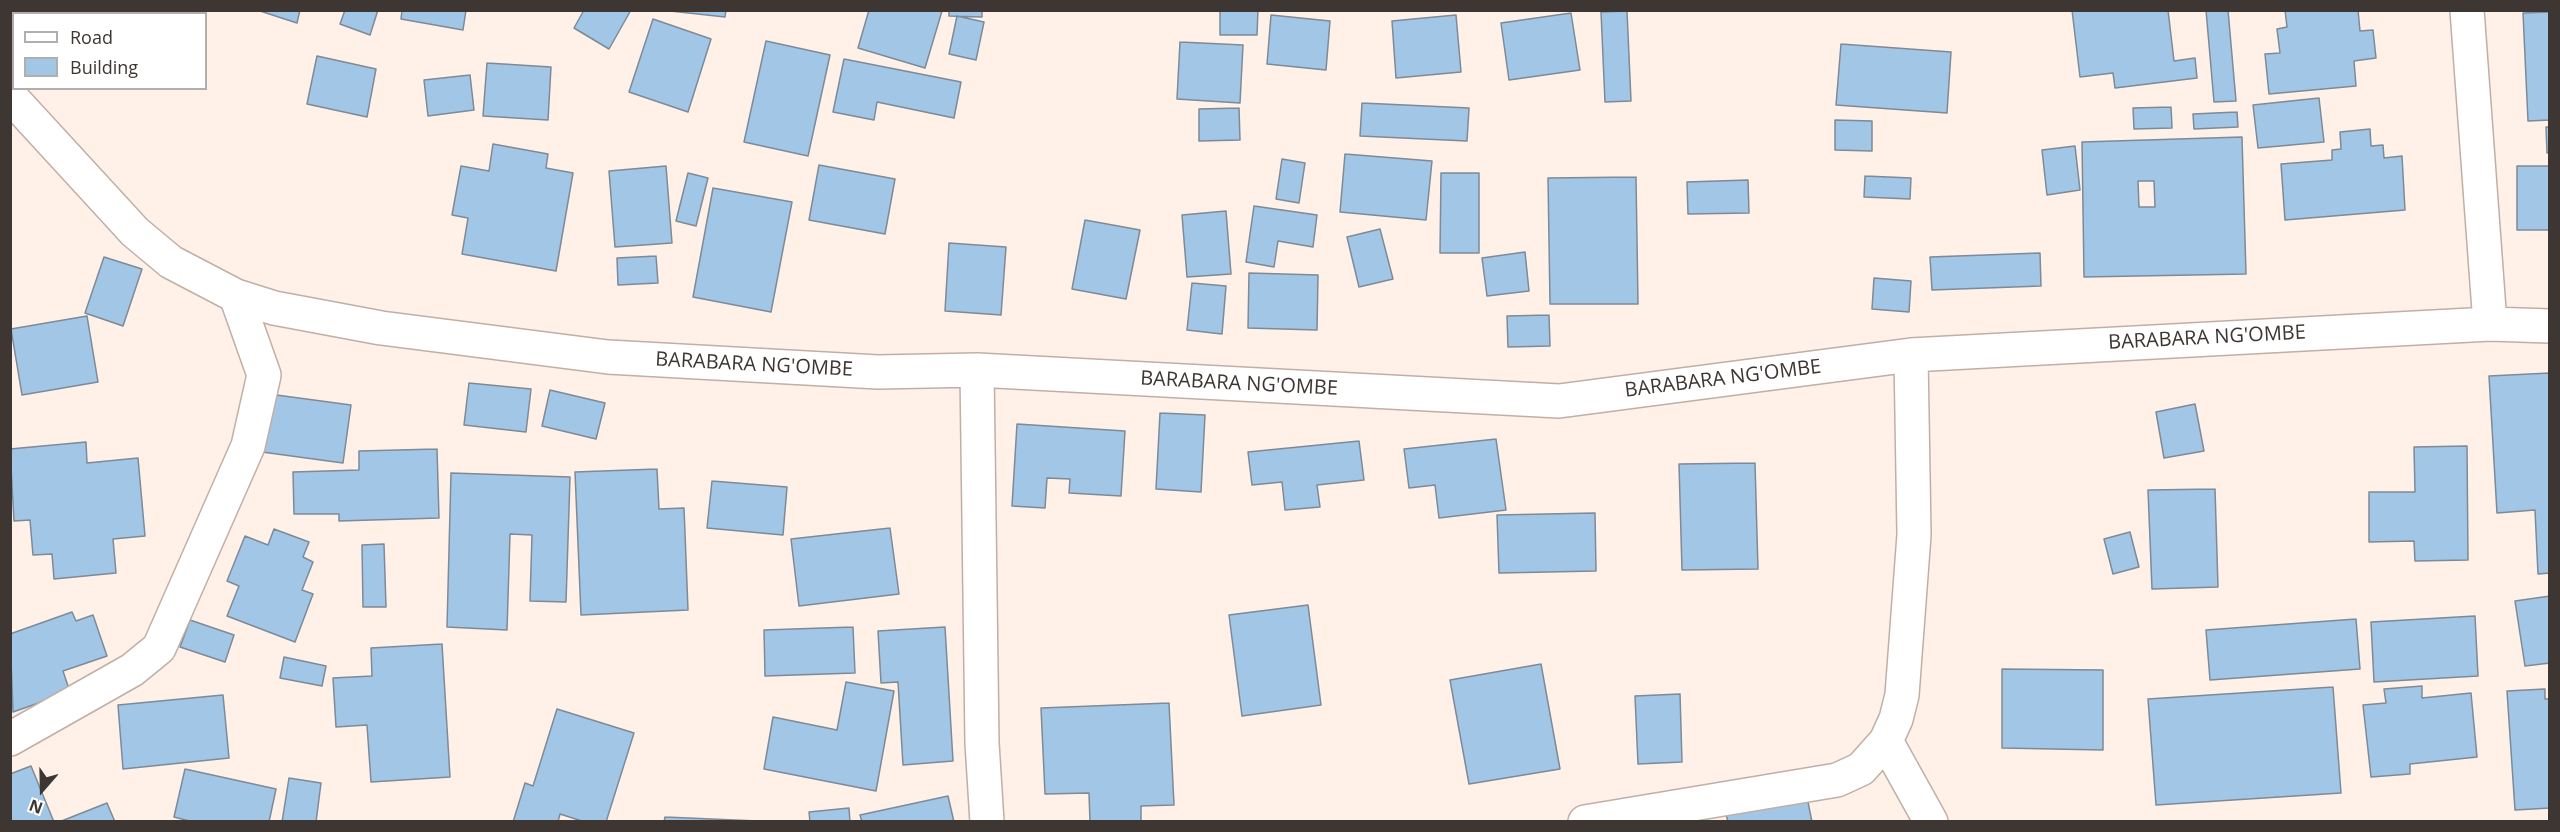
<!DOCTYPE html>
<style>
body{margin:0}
#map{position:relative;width:2560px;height:832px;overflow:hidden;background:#fff0e8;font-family:"Open Sans",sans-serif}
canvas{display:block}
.frame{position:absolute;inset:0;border:12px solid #3d3632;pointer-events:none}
.legend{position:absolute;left:12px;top:12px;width:195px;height:78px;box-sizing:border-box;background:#fff;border:2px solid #b1afad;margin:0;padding:8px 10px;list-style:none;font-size:18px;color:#3d3632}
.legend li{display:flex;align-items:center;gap:12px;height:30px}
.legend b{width:30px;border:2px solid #b1afad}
.north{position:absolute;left:12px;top:760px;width:60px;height:60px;-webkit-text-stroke:4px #fff;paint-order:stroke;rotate:200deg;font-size:16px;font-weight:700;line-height:24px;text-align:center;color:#3d3632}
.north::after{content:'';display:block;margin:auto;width:21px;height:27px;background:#3d3632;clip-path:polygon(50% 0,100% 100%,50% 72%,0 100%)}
</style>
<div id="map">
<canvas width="2560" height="832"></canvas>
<div class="frame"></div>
<ul class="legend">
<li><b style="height:8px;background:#fff"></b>Road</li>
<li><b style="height:16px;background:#a2c6e5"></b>Building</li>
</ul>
<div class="north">N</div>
</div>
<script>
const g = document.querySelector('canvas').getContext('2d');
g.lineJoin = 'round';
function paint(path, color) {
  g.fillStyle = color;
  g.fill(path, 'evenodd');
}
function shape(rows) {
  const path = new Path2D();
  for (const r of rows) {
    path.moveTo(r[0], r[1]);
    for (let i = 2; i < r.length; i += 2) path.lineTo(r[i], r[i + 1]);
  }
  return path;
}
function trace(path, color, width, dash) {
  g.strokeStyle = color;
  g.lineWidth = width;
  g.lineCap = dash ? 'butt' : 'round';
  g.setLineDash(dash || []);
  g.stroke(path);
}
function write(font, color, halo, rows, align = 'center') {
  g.font = font + ' "Open Sans",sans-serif';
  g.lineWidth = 5;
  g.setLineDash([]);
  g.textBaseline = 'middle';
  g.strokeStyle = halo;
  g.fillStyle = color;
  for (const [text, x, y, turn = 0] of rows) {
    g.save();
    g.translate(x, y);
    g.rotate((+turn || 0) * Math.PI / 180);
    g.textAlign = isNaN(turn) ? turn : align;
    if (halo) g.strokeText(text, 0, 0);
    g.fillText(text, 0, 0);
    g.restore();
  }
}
const building = shape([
 [257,10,300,10,297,23,257,10],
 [345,10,378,10,370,35,340,24,345,10],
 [402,10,466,10,463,30,401,19,402,10],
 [584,10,631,10,609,49,574,28,584,10],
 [661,10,726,10,725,17,661,10],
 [869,10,942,11,925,68,858,48,869,10],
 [949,10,982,10,982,17,949,16,949,10],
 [1220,10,1258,10,1257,35,1220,35,1220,10],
 [2072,10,2168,10,2174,61,2195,58,2197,78,2115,88,2113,73,2080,77,2072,10],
 [2206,10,2228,10,2236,101,2214,102,2206,10],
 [2285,10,2358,10,2360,31,2373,30,2376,58,2354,61,2356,86,2269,94,2265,54,2280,53,2277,29,2287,27,2285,10],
 [1627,11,1631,101,1605,102,1601,12,1627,11],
 [2550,12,2550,120,2528,121,2523,13,2550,12],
 [1571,13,1580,70,1509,80,1501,23,1571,13],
 [1271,15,1330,21,1326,70,1267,64,1271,15],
 [1456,15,1461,72,1396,78,1392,21,1456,15],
 [957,16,984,22,976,60,949,54,957,16],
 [653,19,711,39,688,112,629,92,653,19],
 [766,41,830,55,808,156,744,142,766,41],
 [1180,42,1243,45,1240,103,1177,99,1180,42],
 [1841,44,1951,52,1947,113,1836,105,1841,44],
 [317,56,376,69,367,117,307,104,317,56],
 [844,59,961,82,954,118,877,102,874,120,833,112,844,59],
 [487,63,551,67,548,120,483,116,487,63],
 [470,75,474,110,428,116,424,80,470,75],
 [2319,98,2324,142,2258,148,2253,105,2319,98],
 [1362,103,1469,108,1467,141,1360,136,1362,103],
 [2171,107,2172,128,2134,129,2133,108,2171,107],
 [1239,108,1240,140,1199,141,1199,109,1239,108],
 [2237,112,2238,127,2194,129,2193,114,2237,112],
 [1835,120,1872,121,1872,151,1835,150,1835,120],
 [2546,127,2550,127,2550,152,2547,153,2546,127],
 [2370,129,2371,146,2383,145,2384,158,2402,156,2405,210,2285,220,2281,164,2332,160,2332,150,2341,149,2340,132,2370,129],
 [2242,137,2246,274,2084,277,2082,142,2242,137],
 [2138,181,2154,181,2155,207,2139,207,2138,181],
 [493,144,548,154,546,168,573,173,556,271,462,254,468,218,452,215,461,166,489,171,493,144],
 [2075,146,2080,190,2047,195,2042,150,2075,146],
 [1345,154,1432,161,1426,220,1340,212,1345,154],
 [1282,159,1305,163,1299,203,1276,199,1282,159],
 [819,165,895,179,885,234,809,220,819,165],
 [666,166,672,243,615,247,609,171,666,166],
 [2517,166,2550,166,2550,230,2517,230,2517,166],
 [688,173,708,178,696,226,676,221,688,173],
 [1441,173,1479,173,1479,253,1440,253,1441,173],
 [1865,176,1911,178,1910,199,1864,197,1865,176],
 [1636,177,1638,304,1550,304,1548,178,1636,177],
 [1748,180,1749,213,1688,214,1687,182,1748,180],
 [713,188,792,202,771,312,693,297,713,188],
 [1254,206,1317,215,1313,247,1278,241,1274,267,1246,262,1254,206],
 [1226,211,1231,274,1187,277,1182,215,1226,211],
 [1085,220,1140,230,1126,299,1072,289,1085,220],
 [1380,229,1393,279,1359,287,1347,237,1380,229],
 [949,243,1006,247,1001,315,945,311,949,243],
 [1525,252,1529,291,1487,296,1482,258,1525,252],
 [2040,253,2041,286,1932,290,1930,257,2040,253],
 [656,256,658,283,618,285,617,258,656,256],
 [104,257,142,269,123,326,85,313,104,257],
 [1249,273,1318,275,1317,330,1248,328,1249,273],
 [1874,278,1911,281,1909,312,1872,309,1874,278],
 [1192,283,1226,286,1222,334,1187,330,1192,283],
 [1549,315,1550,346,1508,347,1507,316,1549,315],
 [87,316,98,382,22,395,11,329,87,316],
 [2550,373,2550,573,2538,574,2535,510,2497,513,2489,376,2550,373],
 [469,383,531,389,526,432,464,425,469,383],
 [550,390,605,403,596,439,542,426,550,390],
 [269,394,351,405,343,463,262,452,269,394],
 [2195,404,2204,451,2164,458,2156,412,2195,404],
 [1160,413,1205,415,1201,492,1156,489,1160,413],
 [1017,424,1125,431,1121,496,1069,493,1070,479,1047,478,1045,508,1012,506,1017,424],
 [1496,439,1506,510,1439,518,1435,485,1409,488,1404,449,1496,439],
 [1359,441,1364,480,1317,485,1320,507,1285,510,1282,482,1252,485,1248,452,1359,441],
 [86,442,87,463,138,458,145,536,113,539,116,573,54,579,52,554,33,555,30,520,14,521,10,449,86,442],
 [2467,446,2468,560,2415,561,2414,541,2369,542,2369,492,2415,492,2414,447,2467,446],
 [437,449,439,518,339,521,339,514,294,514,293,472,359,470,359,451,437,449],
 [1755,463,1758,569,1682,570,1679,464,1755,463],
 [657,469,659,509,684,508,688,610,581,615,575,472,657,469],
 [451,473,570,477,566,602,530,601,532,535,510,534,507,630,447,627,451,473],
 [712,481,787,487,783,535,707,528,712,481],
 [2215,489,2218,587,2152,589,2148,490,2215,489],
 [1595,513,1596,571,1499,573,1497,515,1595,513],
 [890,528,899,594,799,606,791,539,890,528],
 [274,529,309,542,303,557,313,562,302,590,313,594,295,642,227,616,239,586,227,581,245,536,268,545,274,529],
 [2130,532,2139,567,2113,574,2104,539,2130,532],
 [384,544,386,607,363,607,362,545,384,544],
 [2550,596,2550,663,2525,666,2515,601,2550,596],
 [1308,605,1321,705,1242,716,1229,615,1308,605],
 [72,612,76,621,93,615,107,656,63,671,70,692,13,712,10,634,72,612],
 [2475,616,2478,676,2374,682,2371,622,2475,616],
 [2356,619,2360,669,2210,680,2206,630,2356,619],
 [190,620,234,635,225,662,180,647,190,620],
 [853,627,855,673,765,676,764,630,853,627],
 [945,627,953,761,903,765,898,682,881,683,878,631,945,627],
 [442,644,450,777,371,782,367,725,336,727,333,678,372,676,371,648,442,644],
 [284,657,326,666,322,686,280,678,284,657],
 [1541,664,1560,769,1469,784,1450,680,1541,664],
 [2002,669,2103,670,2103,750,2002,748,2002,669],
 [846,682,894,691,876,791,764,769,773,717,837,730,846,682],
 [2422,686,2422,698,2471,693,2477,757,2410,764,2410,774,2371,777,2363,705,2386,703,2384,689,2422,686],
 [2333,687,2341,793,2156,805,2148,699,2333,687],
 [2545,689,2545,699,2550,699,2550,808,2515,810,2507,691,2545,689],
 [1680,694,1682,762,1638,764,1635,696,1680,694],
 [223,695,229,758,123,769,118,705,223,695],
 [1169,703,1174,805,1141,806,1141,822,1090,822,1089,793,1045,794,1041,708,1169,703],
 [557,709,634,733,606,822,585,822,560,814,558,822,513,822,525,783,533,786,557,709],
 [31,766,54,822,10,822,10,774,31,766],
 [185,769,276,789,269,822,193,822,174,817,185,769],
 [289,778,321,783,316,822,282,822,289,778],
 [948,796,954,822,862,822,860,815,948,796],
 [1807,797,1812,822,1728,822,1726,814,1807,797],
 [107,803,115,822,59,822,107,803],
 [849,808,850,822,810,822,809,812,849,808],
 [665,817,758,821,758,822,664,822,665,817]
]);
paint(building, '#a2c6e5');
trace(building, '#7d8a97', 1.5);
const street = shape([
 [2467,10,2490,324],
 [10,96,135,232,171,262,236,296,274,308,381,328,608,357,878,372,977,370,1559,401,1911,355,2490,324,2550,326],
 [977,370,982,743,987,822],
 [10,739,132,670,159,648,248,446,264,375,236,296],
 [1886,741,1931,822],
 [1585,822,1837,780,1861,769,1886,741,1896,719,1902,695,1914,535,1911,355]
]);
trace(street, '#c0afa6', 36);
trace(street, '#fff', 33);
write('20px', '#3d3632', '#fff', [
 ["BARABARA NG'OMBE",2207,338,-3],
 ["BARABARA NG'OMBE",754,365,3],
 ["BARABARA NG'OMBE",1723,379,-7],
 ["BARABARA NG'OMBE",1239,384,3]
]);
</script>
